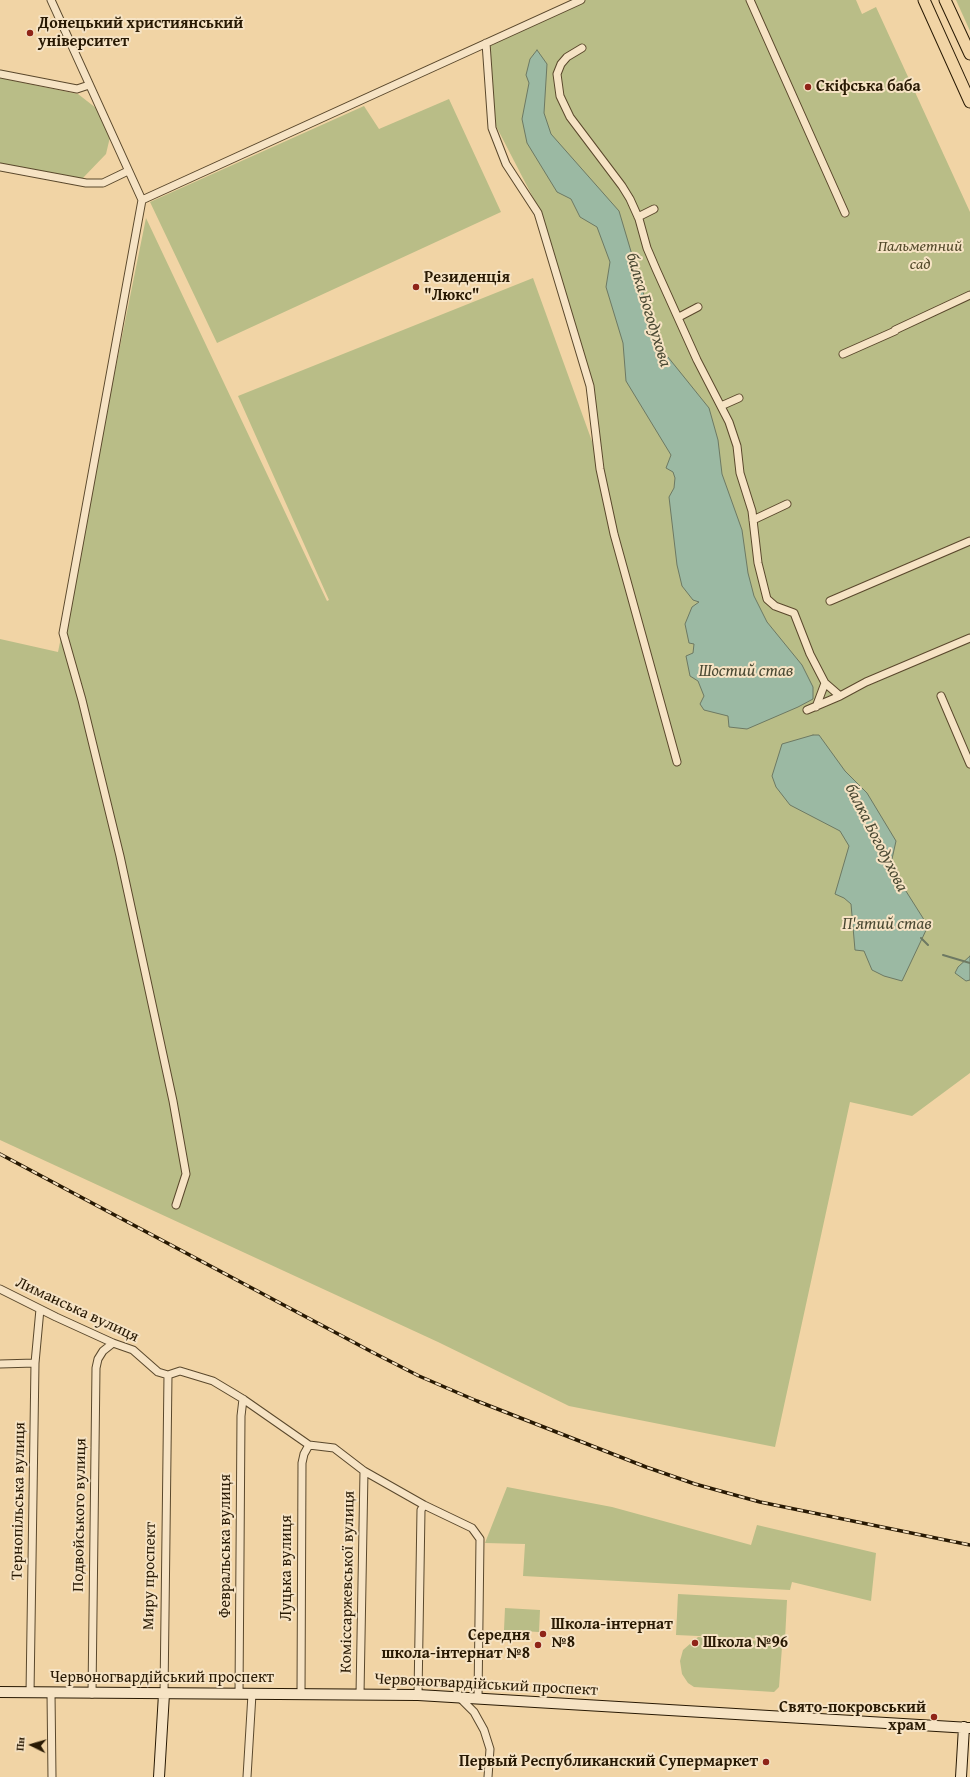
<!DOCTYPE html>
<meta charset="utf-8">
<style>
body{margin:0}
#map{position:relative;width:970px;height:1777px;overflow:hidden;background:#f1d4a5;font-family:"Gentium Book Plus",serif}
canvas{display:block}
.north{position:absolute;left:12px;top:1725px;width:40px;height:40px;-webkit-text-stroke:3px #f6e3c4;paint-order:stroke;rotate:275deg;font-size:11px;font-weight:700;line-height:16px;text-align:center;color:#281903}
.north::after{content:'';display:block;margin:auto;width:14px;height:18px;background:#281903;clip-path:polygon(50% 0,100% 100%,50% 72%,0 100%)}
</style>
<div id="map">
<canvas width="970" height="1777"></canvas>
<div class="north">Пн</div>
</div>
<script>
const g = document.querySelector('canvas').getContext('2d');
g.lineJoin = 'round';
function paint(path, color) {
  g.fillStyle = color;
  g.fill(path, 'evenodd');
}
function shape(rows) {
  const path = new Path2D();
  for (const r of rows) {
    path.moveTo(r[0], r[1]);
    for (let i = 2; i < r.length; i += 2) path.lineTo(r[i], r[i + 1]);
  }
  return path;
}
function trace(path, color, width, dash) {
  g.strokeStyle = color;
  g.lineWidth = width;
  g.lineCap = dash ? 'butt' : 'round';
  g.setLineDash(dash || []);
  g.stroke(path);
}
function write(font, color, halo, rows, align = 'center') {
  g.font = font + ' "Gentium Book Plus",serif';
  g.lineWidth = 4;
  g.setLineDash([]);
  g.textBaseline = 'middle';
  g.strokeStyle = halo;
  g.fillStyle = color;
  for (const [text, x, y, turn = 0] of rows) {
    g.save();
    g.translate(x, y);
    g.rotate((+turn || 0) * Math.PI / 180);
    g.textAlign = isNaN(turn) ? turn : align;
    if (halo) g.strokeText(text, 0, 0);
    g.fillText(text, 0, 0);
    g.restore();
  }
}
paint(shape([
 [586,0,856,0,862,14,876,7,970,212,970,1073,912,1116,850,1102,775,1447,569,1406,438,1342,0,1140,0,639,58,652,146,218,327,601,329,600,238,396,533,278,602,469,604,467,591,376,542,215,495,124,490,43],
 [956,0,970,0,970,31],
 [0,78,78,94,96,108,110,137,106,154,81,180,0,164],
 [449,99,501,212,217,343,150,202,364,106,379,129],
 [507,1487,612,1507,751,1545,757,1525,876,1553,871,1601,792,1582,790,1590,523,1576,525,1544,485,1543],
 [678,1594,787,1600,785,1640,676,1635],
 [505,1608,540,1610,539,1632,504,1630],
 [698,1637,777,1642,782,1647,779,1687,774,1692,694,1687,688,1683,682,1674,680,1661,683,1650]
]), '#b9bd87');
const water = shape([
 [537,50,547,64,544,113,551,134,619,211,646,302,651,336,709,408,718,440,722,474,742,530,748,573,754,596,767,622,802,665,813,687,813,699,798,707,747,729,729,727,728,716,704,710,700,704,704,696,698,681,690,676,686,656,693,653,694,644,689,643,685,624,692,607,699,602,693,600,682,586,677,565,669,497,674,488,675,478,673,472,666,468,671,455,626,381,623,343,606,287,610,262,597,227,580,217,571,199,557,192,527,143,522,119,529,83,526,75,530,59,537,50],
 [813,735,819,735,845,771,867,793,896,841,892,859,904,888,928,926,902,981,884,976,872,970,864,951,855,950,851,904,844,898,835,894,849,846,840,831,790,805,776,787,772,776,782,744,813,735],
 [970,956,970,980,966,981,955,973,958,967,970,956]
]);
paint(water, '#9bb9a3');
trace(water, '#6d7963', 1);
trace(shape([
 [921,938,928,945],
 [943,955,970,963]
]), '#6d7963', 2);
const street = shape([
 [51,0,142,200,581,0],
 [750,0,845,213],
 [486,43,492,128,506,164,538,213,590,386,600,469,614,534,677,762],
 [582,48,567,57,561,64,557,74,560,96,570,117,622,186,630,199,639,219,647,248,656,269,697,360,729,422,737,446,740,473,752,511,758,563,767,599,775,606,794,613,810,654,825,683,840,696],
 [0,74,77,89,89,85],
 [0,167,86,183,103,183,128,171],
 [142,200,63,633,82,700,120,856,173,1101,186,1174,176,1205],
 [638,217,654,209],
 [679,317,698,307],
 [895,330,970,295],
 [843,354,895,331],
 [721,406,739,398],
 [753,520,787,504],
 [830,601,970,541],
 [941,696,970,764],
 [816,707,825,683],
 [807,710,840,696,866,682,970,638],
 [0,1289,56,1317,113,1343,133,1350,158,1372,168,1375,180,1371,213,1381,243,1399,309,1445,334,1448,364,1471,424,1505,472,1528,480,1539,478,1698],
 [0,1364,35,1363],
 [30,1693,35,1363,40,1309],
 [51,1693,52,1777],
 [92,1694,96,1368,98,1359,103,1351,113,1343],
 [164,1694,168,1375],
 [239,1694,241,1416,243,1399],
 [301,1694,302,1463,304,1454,309,1445],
 [360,1694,364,1471],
 [418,1695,421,1510,424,1505],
 [459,1697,474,1712,484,1730,490,1749,488,1777],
 [247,1777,252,1694]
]);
const secondary = shape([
 [0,1692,418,1695,970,1728],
 [159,1777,164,1694],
 [961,1777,964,1727]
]);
const primary = shape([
 [924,0,970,102],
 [945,0,970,54]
]);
trace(street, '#5a482c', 9);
trace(secondary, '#281903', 12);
trace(primary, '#281903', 13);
trace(street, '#f6e3c4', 7);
trace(secondary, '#f6e3c4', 10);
trace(primary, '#f1d4a5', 11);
const rail = shape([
 [0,1154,372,1352,419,1376,477,1401,646,1467,695,1484,760,1502,970,1545]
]);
trace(rail, '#281903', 3.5);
trace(rail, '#f6e3c4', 2, [6]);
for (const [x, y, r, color] of [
 [30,33,4,"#8f2418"],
 [808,87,4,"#8f2418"],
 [416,287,4,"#8f2418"],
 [543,1634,4,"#8f2418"],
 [695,1643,4,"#8f2418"],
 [538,1645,4,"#8f2418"],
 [934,1717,4,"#8f2418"],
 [766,1762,4,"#8f2418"]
]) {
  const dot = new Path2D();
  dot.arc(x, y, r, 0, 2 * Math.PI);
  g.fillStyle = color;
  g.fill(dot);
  trace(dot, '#f6e3c4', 1.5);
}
write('bold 16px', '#281903', '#f6e3c4', [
 ["Донецький християнський",38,24],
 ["університет",38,42],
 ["Скіфська баба",816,87],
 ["Резиденція",424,278],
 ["\"Люкс\"",424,296],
 ["Школа-інтернат",551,1625],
 ["№8",551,1643],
 ["Середня",530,1636,"right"],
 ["школа-інтернат №8",530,1654,"right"],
 ["Школа №96",703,1643],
 ["Свято-покровський",926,1708,"right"],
 ["храм",926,1726,"right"],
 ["Первый Республиканский Супермаркет",758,1762,"right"]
], 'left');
write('italic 16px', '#544a2b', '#f6e3c4', [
 ["Пальметний",920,247],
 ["сад",920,265]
]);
write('16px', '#281903', '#f6e3c4', [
 ["Лиманська вулиця",77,1310,25],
 ["Тернопільська вулиця",19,1501,-89],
 ["Подвойського вулиця",80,1515,-89],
 ["Февральська вулиця",226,1546,-90],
 ["Луцька вулиця",287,1568,-90],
 ["Миру проспект",150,1576,-89],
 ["Коміссаржевської вулиця",348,1582,-89],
 ["Червоногвардійський проспект",162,1678],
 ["Червоногвардійський проспект",486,1685,3]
]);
write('italic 17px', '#4a4933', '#f6e3c4', [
 ["балка Богодухова",648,310,73],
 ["Шостий став",746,672],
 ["балка Богодухова",876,838,63],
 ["П'ятий став",887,925]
]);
</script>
